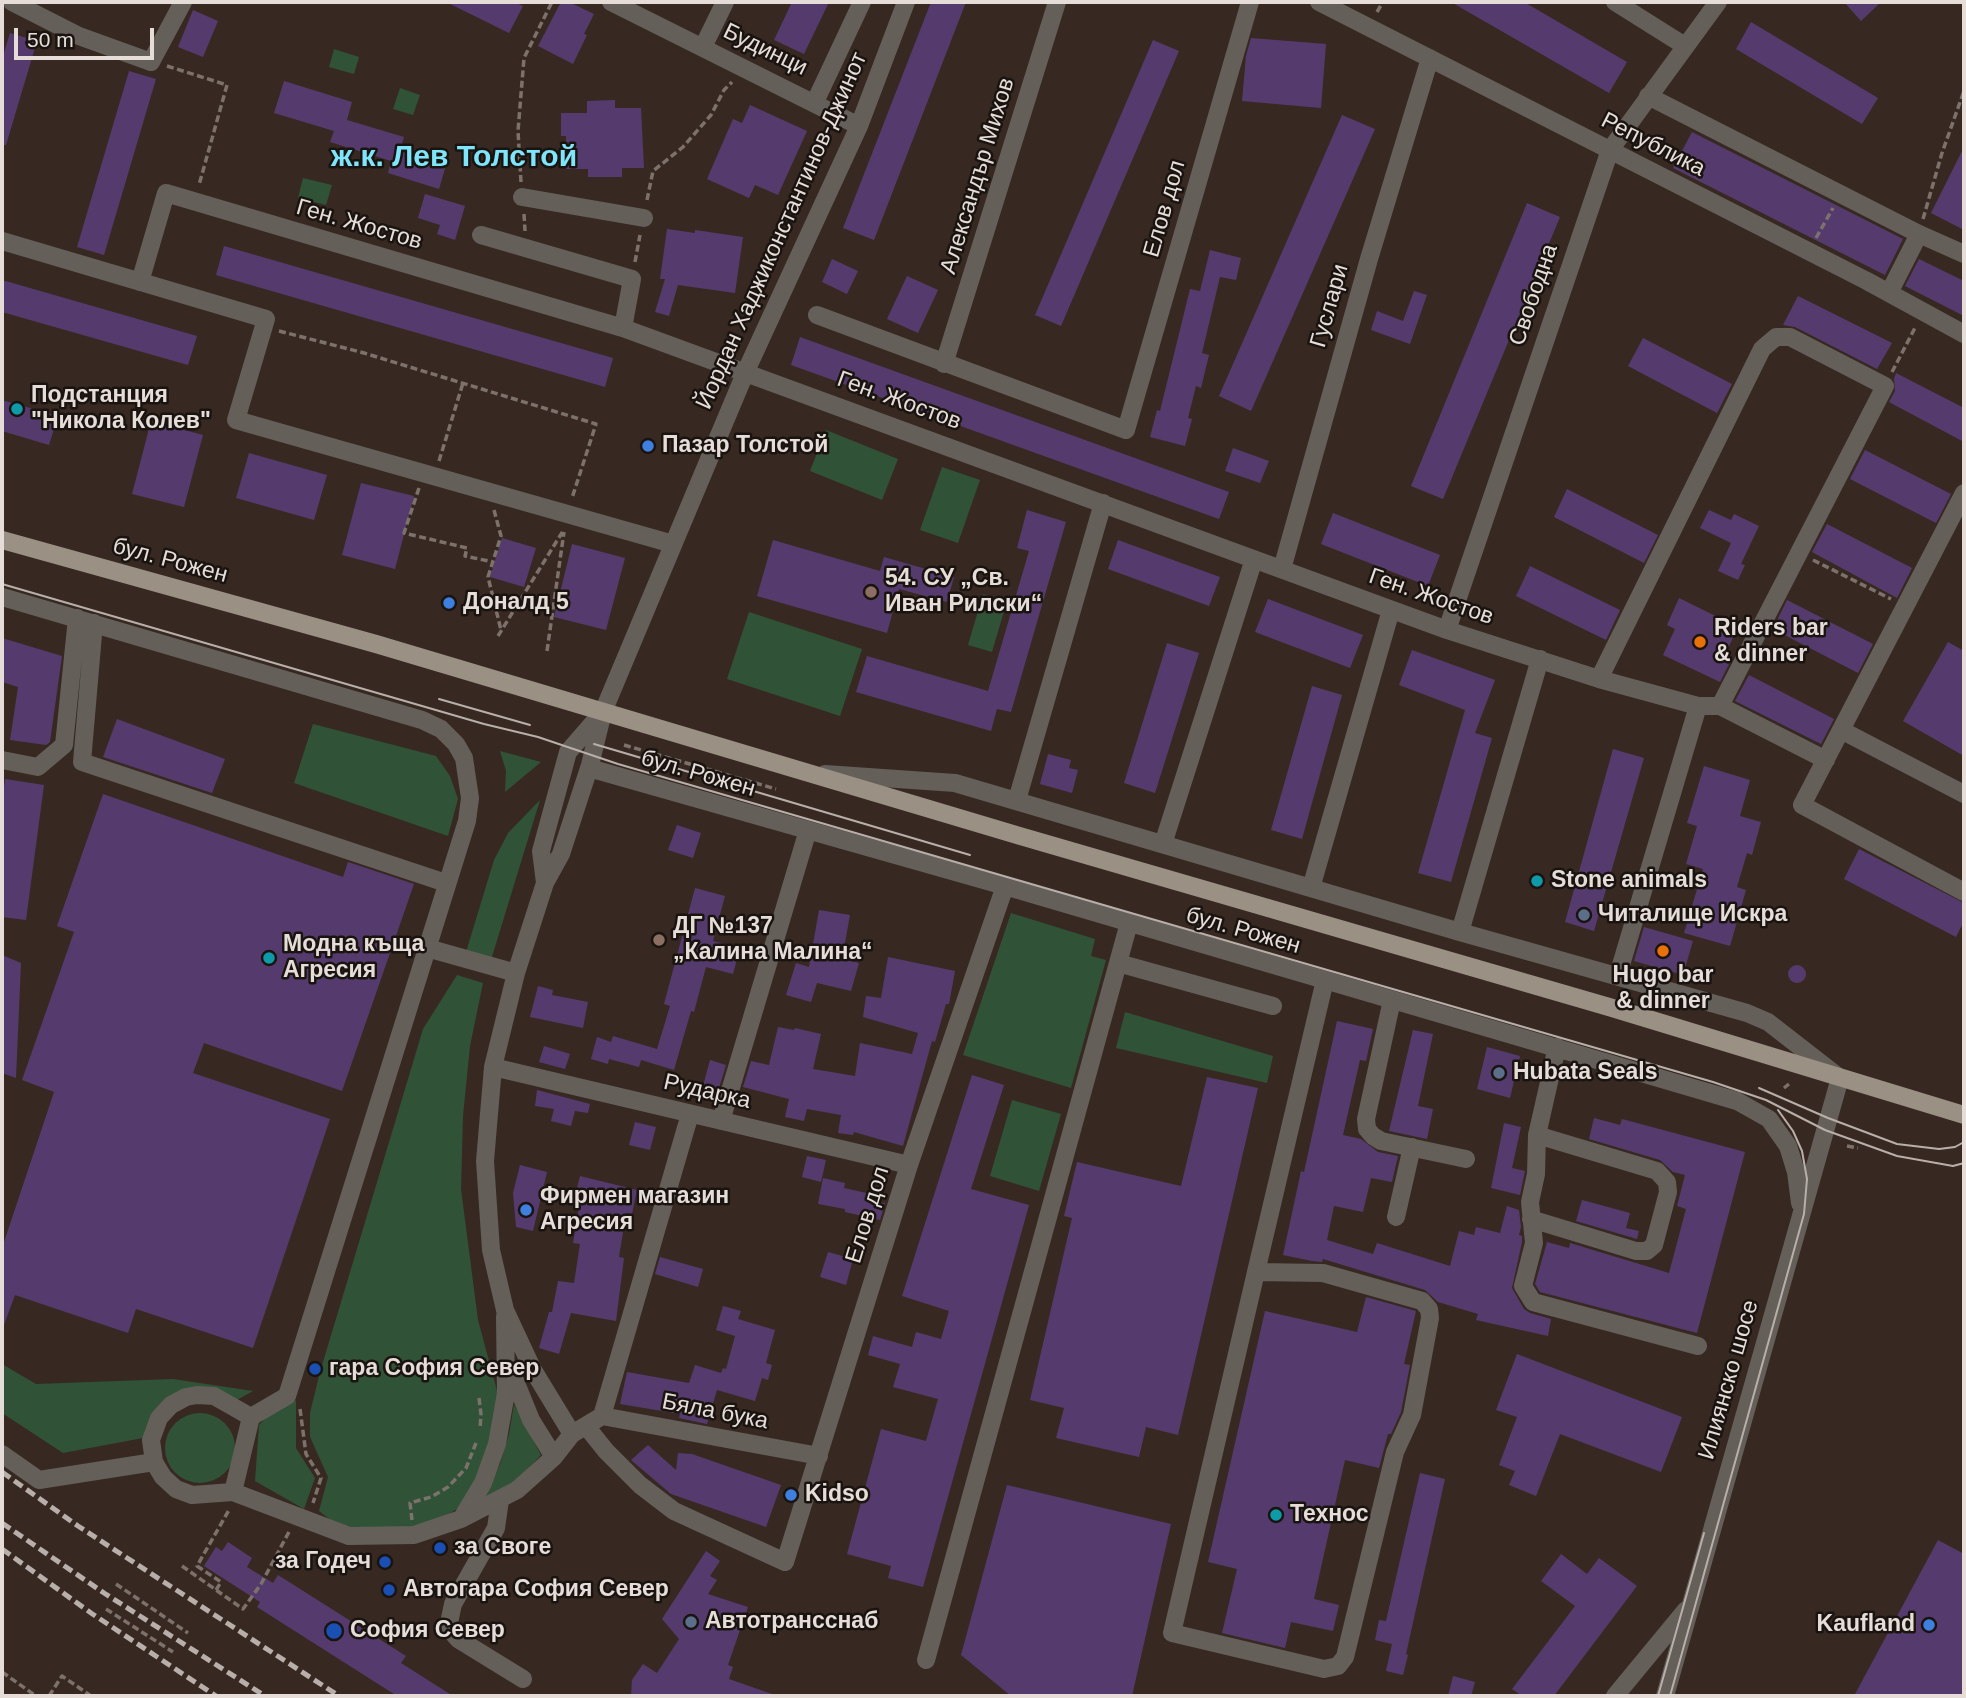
<!DOCTYPE html>
<meta charset="utf-8">
<style>
body{margin:0}
#map{position:relative;width:1966px;height:1698px;overflow:hidden;background:#372922;font-family:Helvetica,sans-serif}
canvas{display:block}
.frame{position:absolute;inset:0;border:4px solid #e6ddd8;pointer-events:none}
.scale{position:absolute;left:14px;top:28px;width:140px;height:32px;box-sizing:border-box;border:4px solid #e6ddd8;border-top:0;padding-left:9px;font-size:21px;line-height:24px;white-space:nowrap;color:#e6ddd8;-webkit-text-stroke:5px #1a1410;paint-order:stroke}
</style>
<div id="map">
<canvas width="1966" height="1698"></canvas>
<div class="frame"></div>
<div class="scale">50 m</div>
</div>
<script>
const g = document.querySelector('canvas').getContext('2d');
g.lineJoin = 'round';
function paint(path, color) {
  g.fillStyle = color;
  g.fill(path, 'evenodd');
}
function shape(rows) {
  const path = new Path2D();
  for (const r of rows) {
    if (r.length === 3) {
      path.moveTo(r[0] + r[2], r[1]);
      path.arc(r[0], r[1], r[2], 0, 2 * Math.PI);
      continue;
    }
    path.moveTo(r[0], r[1]);
    for (let i = 2; i < r.length; i += 2) path.lineTo(r[i], r[i + 1]);
  }
  return path;
}
function trace(path, color, width, dash) {
  g.strokeStyle = color;
  g.lineWidth = width;
  g.lineCap = dash ? 'butt' : 'round';
  g.setLineDash(dash || []);
  g.stroke(path);
}
function write(font, color, halo, rows, align = 'center') {
  g.font = font + ' Helvetica,sans-serif';
  g.lineWidth = 5;
  g.setLineDash([]);
  g.textBaseline = 'middle';
  g.strokeStyle = halo;
  g.fillStyle = color;
  for (const [text, x, y, turn = 0] of rows) {
    g.save();
    g.translate(x, y);
    g.rotate((+turn || 0) * Math.PI / 180);
    g.textAlign = isNaN(turn) ? turn : align;
    if (halo) g.strokeText(text, 0, 0);
    g.fillText(text, 0, 0);
    g.restore();
  }
}
paint(shape([
 [334,49,359,57,354,74,329,67],
 [400,88,420,95,413,115,393,109],
 [303,178,332,185,326,205,298,198],
 [826,430,898,459,882,500,810,471],
 [942,467,980,480,958,543,920,530],
 [983,594,1007,601,992,652,968,645],
 [749,612,862,649,840,716,727,679],
 [313,724,436,756,450,776,458,799,448,836,294,783],
 [500,751,541,762,505,792,506,771],
 [540,800,491,960,466,952,494,860,508,833],
 [1011,913,1095,939,1091,956,1106,960,1071,1088,963,1055],
 [457,975,483,983,470,1046,463,1116,461,1189,478,1320,499,1398,492,1438,479,1477,462,1506,442,1518,415,1527,357,1529,332,1521,319,1511,328,1477,310,1437,310,1413,320,1372,423,1029],
 [1125,1012,1273,1056,1267,1083,1116,1048],
 [1012,1100,1061,1114,1039,1191,990,1176],
 [2,1364,36,1384,173,1379,253,1391,237,1400,189,1391,143,1438,63,1453,2,1413],
 [296,1400,296,1448,315,1478,304,1509,255,1481,259,1425,273,1410],
 [514,1404,541,1455,512,1485,483,1500,500,1464,509,1434],
 [200,1448,35]
]), '#305236');
paint(shape([
 [446,2,514,2,523,6,509,33],
 [561,2,569,2,594,14,584,34,587,35,573,64,538,46],
 [792,2,829,2,804,54,774,40],
 [931,2,966,2,874,240,843,228],
 [1451,2,1524,2,1627,62,1609,93],
 [1844,2,1881,2,1861,21],
 [193,10,218,21,203,57,178,47],
 [1751,22,1878,98,1862,124,1736,49],
 [10,33,37,41,6,145,2,145,2,59],
 [1251,38,1326,44,1321,108,1242,101,1246,56],
 [1153,40,1179,51,1061,326,1035,315],
 [129,71,156,79,104,255,77,247],
 [284,81,352,102,347,120,404,137,400,151,446,165,439,189,388,173,391,161,330,142,334,131,274,113],
 [615,100,615,108,641,108,644,168,622,168,622,177,588,177,588,169,566,169,566,136,561,136,561,113,587,113,587,101],
 [750,105,807,131,778,195,755,185,749,198,707,179,733,119,742,123],
 [1342,115,1375,129,1251,411,1219,396],
 [1692,132,1903,239,1885,275,1673,168],
 [1964,147,1964,230,1931,213],
 [425,194,465,206,455,240,437,234,440,225,418,218],
 [1527,203,1560,217,1443,499,1411,486],
 [667,229,695,233,695,230,743,237,735,293,678,285,669,316,655,312,665,279,660,279],
 [224,246,613,358,605,387,216,275],
 [1210,250,1241,258,1236,280,1220,277,1202,353,1209,355,1201,388,1196,386,1188,418,1192,419,1185,446,1150,437,1157,410,1160,411,1190,289,1200,291],
 [832,259,858,271,847,294,822,282],
 [1919,259,1964,281,1964,316,1905,286],
 [907,276,938,290,918,333,887,319],
 [2,280,197,336,188,365,2,312],
 [1414,291,1427,295,1410,344,1371,330,1377,311,1403,321],
 [1798,296,1892,343,1877,369,1795,327,1783,325],
 [800,337,1229,492,1219,519,791,365],
 [1643,338,1732,384,1717,413,1628,366],
 [1896,373,1964,408,1964,442,1889,402,1895,391,1894,379],
 [2,400,58,416,49,445,2,431],
 [151,421,203,435,184,507,132,494],
 [1233,448,1269,461,1260,483,1225,471],
 [1865,450,1951,494,1936,523,1850,479],
 [249,453,327,475,314,520,236,498],
 [361,483,414,496,395,569,342,555],
 [1567,489,1658,535,1644,563,1554,517],
 [1027,510,1066,522,1011,712,997,709,991,731,856,692,867,656,988,691,1029,551,1017,548],
 [1709,510,1731,520,1734,514,1759,526,1741,564,1745,565,1738,580,1718,571,1731,543,1700,528],
 [1333,513,1440,555,1428,586,1321,544],
 [1827,524,1912,568,1897,598,1812,552],
 [502,538,536,548,524,587,490,577],
 [773,540,880,571,884,557,954,577,947,602,899,589,887,633,757,596],
 [1118,540,1220,577,1209,606,1108,569],
 [572,544,625,558,606,630,554,617],
 [1530,566,1620,610,1606,640,1516,596],
 [1679,598,1738,627,1722,661,1729,664,1720,682,1663,655,1675,629,1667,625],
 [1268,599,1363,635,1350,668,1255,632],
 [1787,600,1873,644,1858,673,1773,629],
 [2,638,62,656,50,742,46,745,10,740,18,687,2,682],
 [1948,642,1964,651,1964,756,1903,721],
 [1167,643,1199,653,1155,793,1124,783],
 [1412,650,1495,680,1475,733,1492,738,1451,882,1418,873,1465,710,1399,685],
 [1749,675,1834,719,1821,744,1735,701],
 [1312,686,1342,695,1302,839,1271,830],
 [117,719,225,759,212,793,103,757],
 [1613,749,1644,758,1594,931,1565,922],
 [1048,754,1071,760,1069,768,1078,770,1072,793,1040,784],
 [1704,766,1750,780,1740,816,1761,822,1752,855,1747,853,1737,887,1746,890,1730,946,1684,933,1703,869,1686,864,1697,826,1687,823],
 [5,779,44,785,26,920,2,917,2,804],
 [103,794,343,877,348,862,414,884,342,1091,204,1043,193,1073,330,1119,253,1348,136,1309,128,1333,15,1295,4,1325,2,1324,2,1248,54,1092,22,1080,74,932,57,926],
 [677,825,701,833,693,858,668,850],
 [1859,849,1964,903,1964,921,1956,937,1844,879],
 [695,888,725,896,713,941,740,948,733,974,706,967,694,1012,691,1011,674,1070,641,1060,639,1067,609,1059,608,1064,591,1059,597,1037,611,1042,613,1036,657,1049,670,1006,664,1004],
 [819,910,850,915,842,959,859,963,851,991,817,983,811,1002,786,995,796,963,809,967],
 [1644,927,1693,941,1683,975,1634,961],
 [2,955,21,963,16,1078,2,1073],
 [888,957,955,971,949,1004,946,1004,935,1042,932,1041,903,1146,854,1132,853,1135,838,1133,841,1115,807,1109,804,1121,785,1117,789,1099,743,1087,751,1061,769,1065,778,1027,794,1030,795,1028,821,1034,813,1069,855,1076,860,1043,912,1054,918,1033,863,1017,866,996,881,998],
 [1797,974,9],
 [538,986,553,990,552,995,588,1002,583,1028,530,1017],
 [1337,1021,1373,1029,1366,1061,1360,1060,1343,1135,1361,1139,1378,1152,1398,1156,1392,1182,1371,1178,1363,1212,1334,1206,1327,1240,1373,1254,1377,1243,1450,1266,1459,1231,1474,1235,1476,1227,1500,1233,1507,1206,1519,1210,1521,1227,1519,1235,1522,1236,1522,1242,1512,1288,1524,1309,1530,1313,1551,1319,1548,1336,1476,1320,1478,1314,1438,1302,1425,1290,1323,1259,1322,1262,1312,1261,1283,1255,1301,1171,1304,1172],
 [1413,1030,1433,1034,1418,1106,1433,1109,1427,1139,1389,1131],
 [544,1046,570,1054,565,1069,539,1062],
 [1487,1047,1520,1056,1510,1098,1477,1089],
 [710,1060,726,1065,715,1101,700,1097],
 [972,1075,1004,1085,971,1189,1029,1205,923,1587,888,1578,891,1566,847,1554,881,1429,926,1441,938,1399,893,1387,900,1364,868,1355,873,1336,912,1347,916,1332,941,1339,949,1311,902,1296],
 [1207,1077,1258,1088,1178,1435,1146,1427,1139,1457,1056,1438,1064,1408,1030,1400,1072,1218,1064,1216,1077,1162,1181,1186],
 [537,1090,590,1104,588,1113,575,1111,571,1126,551,1121,554,1109,535,1106],
 [1594,1118,1620,1125,1622,1119,1745,1152,1697,1333,1540,1292,1535,1284,1547,1242,1569,1248,1570,1243,1669,1273,1686,1209,1677,1206,1685,1175,1673,1172,1660,1160,1589,1139],
 [635,1122,656,1127,650,1150,629,1145],
 [1504,1123,1521,1127,1512,1168,1525,1171,1520,1195,1491,1188],
 [807,1156,826,1160,821,1182,802,1177],
 [520,1165,547,1172,533,1231,516,1227,513,1193],
 [580,1176,637,1190,632,1214,626,1213,619,1257,624,1258,616,1321,571,1313,559,1354,539,1348,549,1312,552,1312,558,1281,574,1283,580,1244,573,1243,580,1202,574,1200],
 [823,1178,845,1183,844,1188,880,1196,879,1202,885,1203,880,1220,845,1212,845,1209,818,1204],
 [1582,1200,1630,1213,1626,1228,1639,1231,1637,1239,1576,1221],
 [828,1252,853,1259,846,1285,820,1277],
 [660,1257,703,1269,698,1287,655,1274],
 [1366,1297,1416,1311,1404,1364,1410,1365,1401,1412,1391,1434,1388,1434,1379,1468,1345,1460,1314,1599,1339,1605,1333,1631,1291,1622,1285,1648,1222,1633,1237,1569,1208,1562,1265,1311,1357,1332],
 [723,1306,741,1311,738,1319,775,1330,766,1363,772,1365,768,1380,762,1378,755,1401,717,1390,707,1424,679,1418,680,1414,620,1404,627,1372,689,1383,695,1365,721,1373,723,1368,726,1369,735,1336,716,1330],
 [1517,1354,1682,1417,1661,1472,1560,1434,1536,1496,1509,1485,1515,1471,1499,1465,1517,1417,1496,1410],
 [648,1445,676,1470,678,1453,692,1454,781,1485,766,1527,671,1494,631,1460],
 [1420,1473,1445,1479,1406,1654,1408,1655,1403,1675,1386,1671,1392,1644,1375,1640,1379,1620,1386,1621],
 [1007,1485,1171,1524,1132,1696,1011,1696,961,1655],
 [1938,1540,1964,1554,1964,1696,1854,1696],
 [228,1542,252,1558,247,1567,273,1583,278,1575,406,1656,401,1663,453,1696,397,1696,257,1607,260,1602,204,1566,216,1547,222,1551],
 [706,1551,720,1561,710,1576,717,1580,708,1594,748,1607,728,1665,733,1667,729,1679,772,1694,771,1696,631,1696,632,1680,643,1664,657,1673,679,1639,662,1619],
 [1561,1554,1587,1574,1599,1558,1637,1586,1554,1696,1522,1696,1512,1689,1575,1606,1541,1581],
 [1453,1676,1475,1682,1471,1696,1448,1696]
]), '#553b6d');
trace(shape([
 [1377,12,1383,2],
 [167,66,227,85,199,185],
 [521,182,518,131,524,58,552,2],
 [647,200,653,171,683,147,711,115,724,90,732,82],
 [524,214,525,231],
 [1923,219,1942,153,1964,91],
 [1816,238,1833,208],
 [635,262,640,235],
 [279,331,364,353,596,424,572,498],
 [1892,372,1916,326],
 [439,461,463,383],
 [419,488,404,533,467,548,465,556,493,562],
 [494,510,501,536,488,577,501,630],
 [1813,560,1891,599],
 [498,636,563,531],
 [547,651,564,532],
 [624,745,776,789],
 [1784,1088,1789,1084],
 [1847,1146,1858,1148],
 [479,1398,481,1414,480,1429],
 [300,1409,306,1454,321,1478,313,1503],
 [412,1520,410,1503,431,1497,448,1487,466,1468,476,1443],
 [182,1566,243,1609,261,1584,290,1530],
 [116,1584,188,1633],
 [216,1590,221,1582,197,1566,229,1510],
 [106,1609,173,1652],
 [2,1672,36,1696],
 [49,1696,62,1676,91,1696]
]), '#7d716b', 3.5, [7, 3.5]);
trace(shape([
 [12,2,79,36,151,62,183,2],
 [611,2,859,126],
 [1319,2,1867,281,1964,334],
 [1615,2,1685,46],
 [703,47,725,2],
 [1648,96,1919,234,1964,254],
 [815,102,862,2],
 [522,197,644,218],
 [481,235,632,279,623,328],
 [2,241,266,319,236,420,673,544],
 [140,282,166,193,623,328,1447,630,1599,679,1698,706,1720,706,1826,760],
 [1889,293,1919,234],
 [817,315,1126,430,1250,2],
 [944,364,1057,2],
 [1964,493,1802,805,1964,892],
 [1282,569,1369,259,1430,58],
 [2,597,422,720,441,729,456,744,464,758,470,798,467,821,287,1396,251,1417,233,1492],
 [94,623,82,762,446,883],
 [1447,630,1610,150,1718,2],
 [1599,679,1762,349,1776,337,1790,337,1885,386,1720,706],
 [1841,730,1964,794],
 [2,760,38,767,64,745,77,618],
 [589,768,1005,886,1737,1101,1769,1119,1788,1146,1796,1172,1800,1203],
 [825,774,955,783,1460,932,1747,1013,1768,1022,1840,1078,1665,1696],
 [1017,800,1103,503],
 [1163,844,1254,559],
 [545,883,541,851,568,752,601,714],
 [1311,888,1391,610],
 [1460,932,1540,659],
 [427,948,516,973],
 [1118,963,1273,1006],
 [1618,975,1698,706],
 [1392,1000,1366,1119,1367,1129,1373,1136,1381,1141,1466,1159],
 [1557,1047,1537,1135,1536,1174,1530,1202,1534,1243,1523,1286,1533,1302,1698,1346],
 [493,1067,909,1165],
 [721,1121,808,830],
 [1396,1217,1412,1147],
 [1531,1219,1636,1251,1647,1251,1654,1245,1668,1192,1667,1182,1657,1171,1537,1135],
 [1256,1272,1323,1273,1422,1301,1429,1309,1430,1318,1412,1415,1395,1452,1345,1657,1338,1666,1324,1669,1172,1633,1256,1272,1325,980],
 [511,1371,531,1420,554,1457],
 [602,1416,819,1456],
 [251,1417,214,1396,197,1395,186,1397,171,1405,159,1418,151,1440,154,1462,163,1477,176,1489,192,1495,233,1492,349,1536,414,1535,461,1519,517,1490,554,1457,572,1434,602,1416,690,1114],
 [586,1426,606,1451,640,1485,674,1511,785,1562,909,1165,1005,886],
 [572,1434,533,1370,505,1310,491,1250,485,1161,493,1067,516,973,545,883,561,854,590,765,603,712,746,371,859,126,906,2],
 [2,1454,39,1480,154,1462],
 [500,1500,496,1528,453,1604,449,1623,452,1632,458,1639,523,1679],
 [462,1518,483,1483,497,1444,506,1393,505,1317],
 [926,1660,1129,923],
 [1615,1696,1686,1610]
]), '#645f59', 18);
trace(shape([
 [2,540,376,644,1020,836,1609,1007,1964,1115]
]), '#9a9084', 18);
trace(shape([
 [2,584,484,724,538,737,618,764,1713,1082,1766,1100,1825,1130,1897,1156,1953,1166,1964,1163],
 [439,699,530,725],
 [594,744,970,855],
 [1759,1088,1828,1118,1897,1144,1939,1149,1955,1147,1964,1142],
 [1658,1696,1704,1533],
 [1670,1696,1804,1214,1807,1179,1802,1151,1793,1131,1778,1110]
]), '#b9afaa', 2);
trace(shape([
 [2,1472,78,1526,339,1696],
 [2,1523,104,1593,265,1696],
 [2,1549,91,1613,216,1696]
]), '#b9afaa', 5, [10, 5]);
for (const [x, y, r, color] of [
 [17,409,7,"#0f9aa8"],
 [648,446,7,"#3f7fe0"],
 [871,592,7,"#8d6e63"],
 [449,603,7,"#3f7fe0"],
 [1700,642,7,"#e8710a"],
 [1537,881,7,"#0f9aa8"],
 [1584,915,7,"#5c6f8a"],
 [659,940,7,"#8d6e63"],
 [1663,951,7,"#e8710a"],
 [269,958,7,"#0f9aa8"],
 [1499,1073,7,"#5c6f8a"],
 [526,1210,7,"#3f7fe0"],
 [315,1369,7,"#1a4fb4"],
 [791,1495,7,"#3f7fe0"],
 [1276,1515,7,"#0f9aa8"],
 [440,1548,7,"#1a4fb4"],
 [385,1562,7,"#1a4fb4"],
 [389,1590,7,"#1a4fb4"],
 [691,1622,7,"#5c6f8a"],
 [1929,1625,7,"#3f7fe0"],
 [334,1631,9,"#1a4fb4"]
]) {
  const dot = new Path2D();
  dot.arc(x, y, r, 0, 2 * Math.PI);
  g.fillStyle = color;
  g.fill(dot);
  trace(dot, '#1a1410', 2.5);
}
write('23px', '#e6ddd8', '#1a1410', [
 ["Будинци",765,50,26],
 ["Република",1653,145,27],
 ["Александър Михов",978,176,-73],
 ["Елов дол",1165,209,-74],
 ["Ген. Жостов",359,225,16],
 ["Йордан Хаджиконстантинов-Джинот",782,231,-66],
 ["Свободна",1534,295,-71],
 ["Гуслари",1330,306,-74],
 ["Ген. Жостов",899,401,20],
 ["бул. Рожен",170,561,15],
 ["Ген. Жостов",1431,597,19],
 ["бул. Рожен",698,774,16],
 ["бул. Рожен",1243,931,16],
 ["Рударка",707,1092,13],
 ["Елов дол",868,1215,-73],
 ["Илиянско шосе",1729,1380,-74],
 ["Бяла бука",715,1412,11]
]);
write('bold 23px', '#e6ddd8', '#1a1410', [
 ["Подстанция",31,396],
 ["\"Никола Колев\"",31,422],
 ["Пазар Толстой",662,446],
 ["54. СУ „Св.",885,579],
 ["Иван Рилски“",885,605],
 ["Доналд 5",463,603],
 ["Riders bar",1714,629],
 ["& dinner",1714,655],
 ["Stone animals",1551,881],
 ["Читалище Искра",1598,915],
 ["ДГ №137",673,927],
 ["„Калина Малина“",673,953],
 ["Модна къща",283,945],
 ["Агресия",283,971],
 ["Hugo bar",1663,976,"center"],
 ["& dinner",1663,1002,"center"],
 ["Hubata Seals",1513,1073],
 ["Фирмен магазин",540,1197],
 ["Агресия",540,1223],
 ["гара София Север",329,1369],
 ["Kidso",805,1495],
 ["Технос",1290,1515],
 ["за Своге",454,1548],
 ["за Годеч",371,1562,"right"],
 ["Автогара София Север",403,1590],
 ["Автотрансснаб",705,1622],
 ["Kaufland",1915,1625,"right"],
 ["София Север",350,1631]
], 'left');
write('bold 30px', '#7ee5fa', '#1a1410', [
 ["ж.к. Лев Толстой",454,158]
]);
</script>
